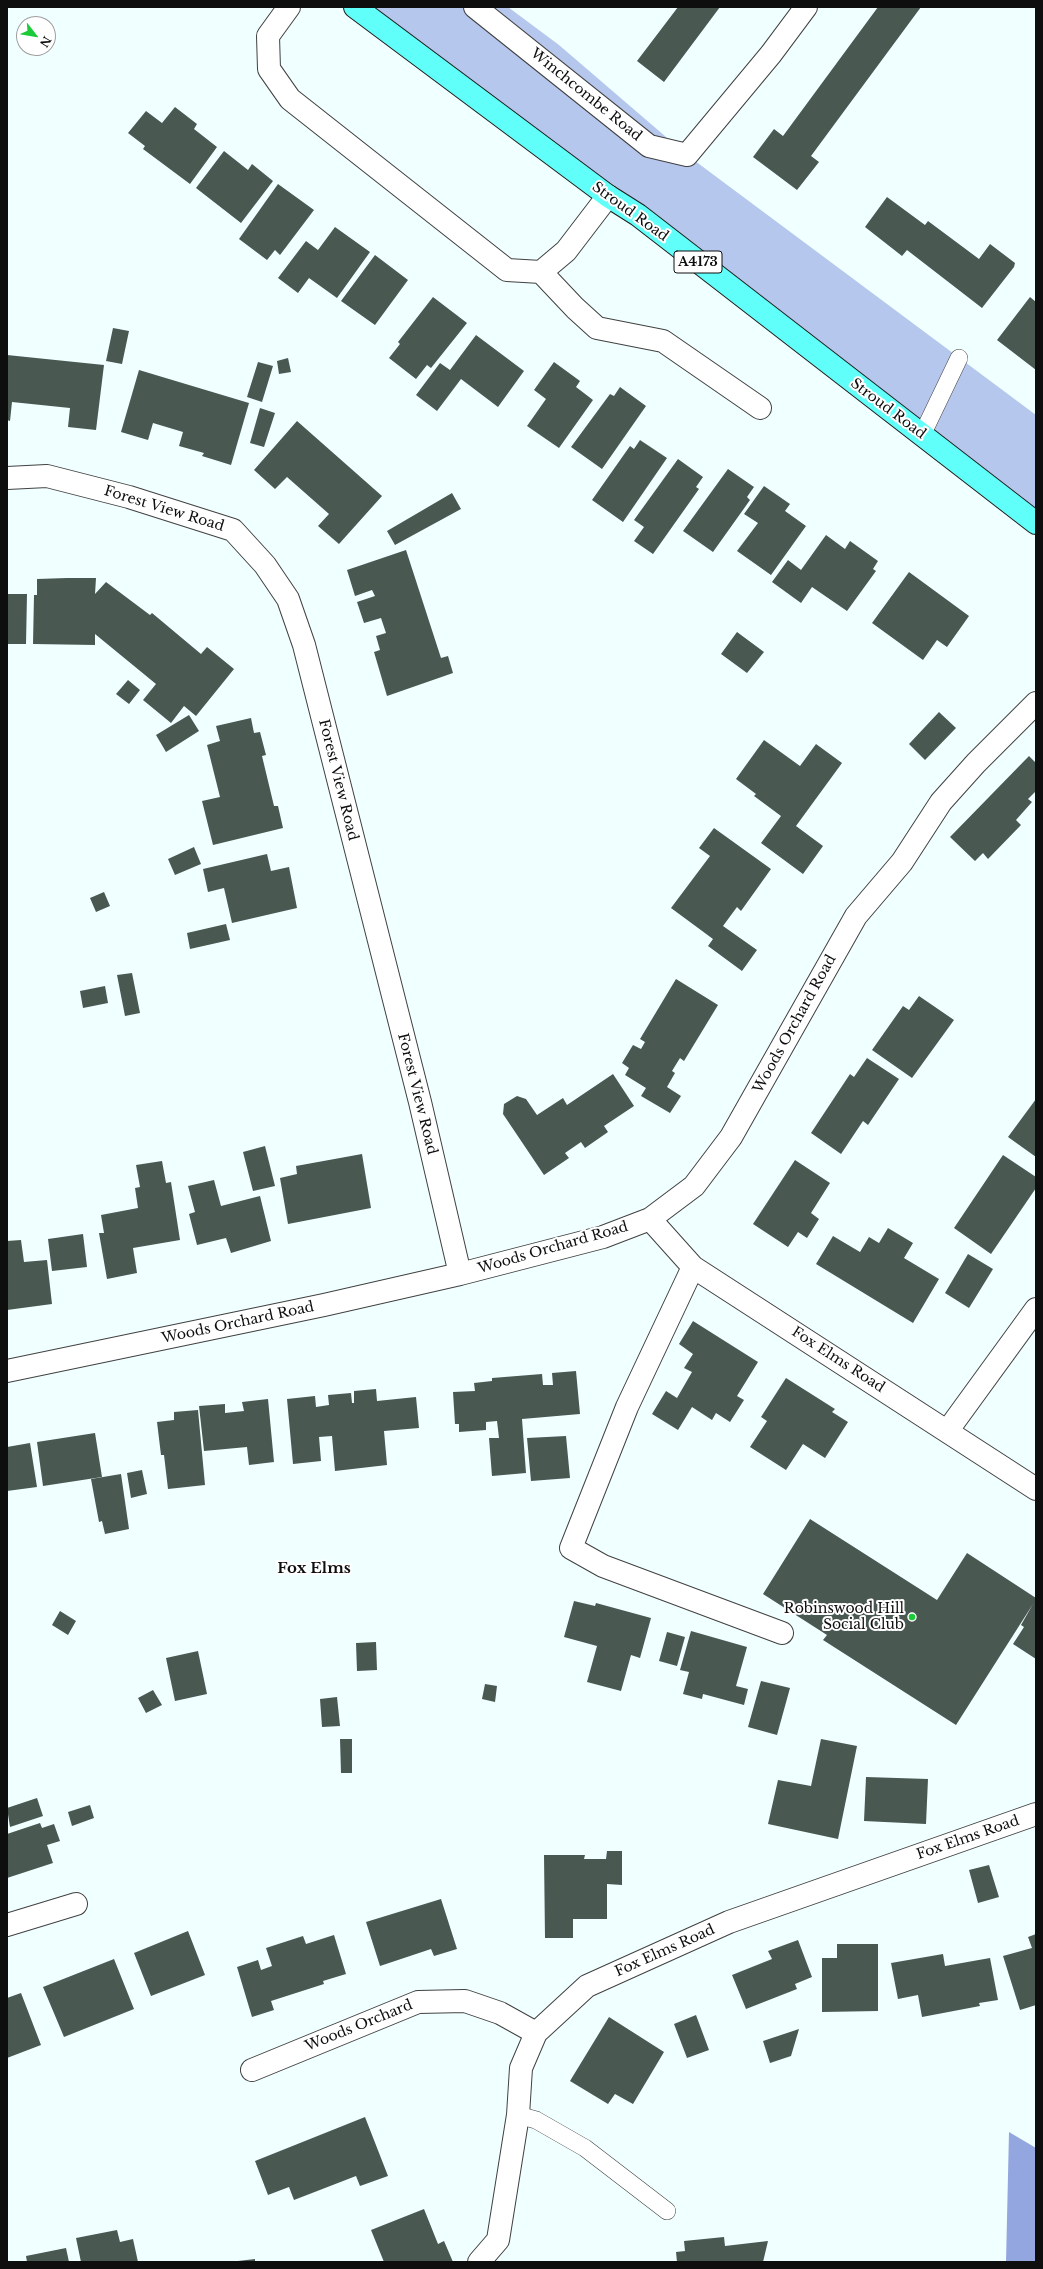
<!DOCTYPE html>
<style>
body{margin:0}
#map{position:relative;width:1043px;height:2269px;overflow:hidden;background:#f0ffff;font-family:"Libre Baskerville",serif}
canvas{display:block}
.frame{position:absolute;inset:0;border:8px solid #0e0e0e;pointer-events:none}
.north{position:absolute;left:16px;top:16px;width:40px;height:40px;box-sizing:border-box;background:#fff;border:1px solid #9f9f9f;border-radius:50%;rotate:121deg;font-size:11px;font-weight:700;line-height:16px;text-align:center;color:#0e0e0e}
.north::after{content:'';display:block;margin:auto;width:14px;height:18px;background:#1bca37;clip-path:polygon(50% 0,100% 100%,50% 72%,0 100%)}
</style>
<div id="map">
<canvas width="1043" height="2269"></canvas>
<div class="frame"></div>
<div class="north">N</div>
</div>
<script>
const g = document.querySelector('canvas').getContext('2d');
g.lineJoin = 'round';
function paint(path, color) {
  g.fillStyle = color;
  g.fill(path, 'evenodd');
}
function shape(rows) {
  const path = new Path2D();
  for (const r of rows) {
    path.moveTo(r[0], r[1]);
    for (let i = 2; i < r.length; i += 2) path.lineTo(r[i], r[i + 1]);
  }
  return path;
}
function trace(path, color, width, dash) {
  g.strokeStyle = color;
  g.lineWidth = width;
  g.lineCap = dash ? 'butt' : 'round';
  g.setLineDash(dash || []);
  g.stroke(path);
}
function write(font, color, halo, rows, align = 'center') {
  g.font = font + ' "Libre Baskerville",serif';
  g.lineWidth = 4;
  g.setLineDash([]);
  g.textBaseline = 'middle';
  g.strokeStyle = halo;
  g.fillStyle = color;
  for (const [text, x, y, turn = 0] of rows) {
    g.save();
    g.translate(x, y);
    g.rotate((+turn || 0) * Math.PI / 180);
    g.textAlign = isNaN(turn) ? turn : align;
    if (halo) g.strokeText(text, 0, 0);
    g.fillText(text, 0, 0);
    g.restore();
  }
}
paint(shape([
 [355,7,508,7,559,45,687,155,1036,415,1036,523]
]), '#b6c7ed');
paint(shape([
 [1009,2132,1036,2148,1036,2262,1006,2262]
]), '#94a6df');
paint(shape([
 [678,7,720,7,664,82,637,61],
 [878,7,921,7,811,156,819,162,797,190,753,157,774,129,783,136],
 [175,107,197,124,194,129,217,147,190,184,143,149,145,146,128,133,146,111,162,123],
 [224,151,248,170,252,164,273,181,241,223,196,188],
 [278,184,314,210,280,255,275,250,267,260,239,239],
 [887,197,925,225,928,221,979,259,990,244,1015,263,1014,267,982,308,907,250,902,256,865,227],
 [335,227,370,252,337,298,309,278,298,293,278,278,306,241,318,250],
 [375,255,408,280,375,325,341,301],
 [433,297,467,323,431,368,427,365,416,379,389,358,400,344,398,342],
 [1030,297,1036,302,1036,370,997,340],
 [113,328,129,331,122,364,106,361],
 [476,335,524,371,498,407,461,379,437,411,416,395,440,363,450,370],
 [7,355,104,365,96,430,68,427,70,408,12,402,10,421,7,420],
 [288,358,291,372,279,374,277,361],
 [258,362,273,366,262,402,247,397],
 [554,362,580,381,576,387,593,400,559,448,527,426,546,399,534,390],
 [139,370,249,403,231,465,202,456,204,453,179,446,183,432,153,423,148,440,121,432],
 [620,387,646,406,602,469,571,447,610,394,614,396],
 [260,408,275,413,264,447,250,443],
 [297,421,382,496,339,544,318,526,329,514,287,477,275,489,254,470],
 [640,440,667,458,623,522,592,500,630,446,634,449],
 [678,459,703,477,696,487,699,489,653,554,634,541,644,527,634,520],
 [728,469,754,487,747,497,750,500,713,552,683,531],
 [764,486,790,504,785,511,806,526,771,575,737,551,758,523,744,514],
 [452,493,461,509,395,545,387,531],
 [826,535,845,549,850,541,878,561,873,569,876,571,847,611,812,587,801,603,772,582,788,560,801,570],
 [406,550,441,658,448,656,453,673,387,696,374,652,380,650,376,636,386,633,381,618,364,623,357,602,375,596,372,590,355,596,347,570],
 [909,572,969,616,947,647,937,640,923,660,872,623],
 [67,578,96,578,95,594,106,582,150,615,152,613,201,654,207,647,234,669,196,716,184,706,171,723,143,700,156,684,95,634,95,645,33,644,34,595,37,595,37,579],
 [7,594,27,594,26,644,7,644],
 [737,632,764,652,747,673,721,654],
 [128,680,140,690,129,704,116,694],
 [939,712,956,728,925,760,909,744],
 [189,715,199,731,166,752,156,735],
 [251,718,254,733,260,732,266,755,262,756,274,806,278,806,283,828,213,845,202,801,220,797,207,745,220,741,216,726],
 [764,740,800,766,816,744,842,763,796,826,823,846,803,874,761,843,781,816,754,796,756,794,736,779],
 [1029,756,1036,763,1036,791,1028,799,1032,802,1016,820,1021,825,988,859,983,853,975,861,950,837],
 [714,828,771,869,741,911,737,907,723,926,757,950,742,971,708,946,713,939,671,908,710,856,699,848],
 [194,847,201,864,175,875,168,859],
 [267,854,271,871,289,867,297,908,232,923,224,888,208,892,203,869],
 [104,892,110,906,96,912,90,898],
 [226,924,230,940,190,949,187,933],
 [132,973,140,1013,125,1016,117,975],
 [676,979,718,1005,684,1061,680,1058,672,1071,675,1073,667,1087,681,1096,670,1113,641,1096,646,1088,625,1075,629,1068,622,1063,633,1045,641,1049,645,1042,640,1039],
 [105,986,108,1003,83,1008,80,991],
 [919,996,954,1020,912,1078,872,1050,903,1006,909,1010],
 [867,1058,899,1079,868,1125,863,1121,841,1154,811,1133,850,1074,854,1077],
 [613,1074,634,1106,604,1126,608,1132,585,1148,581,1142,565,1153,569,1158,544,1175,503,1114,504,1104,517,1096,526,1099,537,1115,563,1098,567,1105],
 [1036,1099,1036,1157,1008,1137],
 [265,1146,275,1186,253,1191,243,1152],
 [362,1154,371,1208,288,1224,280,1178,297,1174,296,1166],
 [1003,1155,1036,1177,1036,1188,991,1254,954,1228],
 [795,1160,830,1183,811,1213,819,1219,807,1238,798,1232,788,1247,753,1224],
 [162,1161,166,1183,171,1182,180,1240,133,1248,137,1273,107,1279,99,1233,104,1233,101,1215,138,1208,135,1188,140,1187,136,1165],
 [214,1180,221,1206,260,1196,271,1241,231,1253,226,1238,197,1245,189,1214,195,1212,188,1186],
 [888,1228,913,1243,904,1258,939,1279,913,1323,816,1264,833,1236,860,1252,869,1237,879,1243],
 [83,1234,87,1267,52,1271,48,1239],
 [21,1240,24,1262,47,1260,52,1304,7,1310,7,1241],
 [968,1254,993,1269,969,1308,945,1293],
 [693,1321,758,1362,737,1396,744,1400,730,1422,716,1413,712,1420,692,1407,678,1430,652,1414,666,1391,677,1398,692,1372,684,1368,693,1354,679,1344],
 [576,1371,580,1414,522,1419,526,1473,492,1476,489,1438,499,1438,497,1421,486,1422,486,1430,459,1432,459,1424,455,1424,453,1392,475,1391,474,1383,492,1381,492,1378,542,1374,543,1385,553,1385,552,1373],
 [786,1378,835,1409,832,1412,848,1422,825,1458,803,1444,786,1470,750,1447,767,1421,761,1417],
 [376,1389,377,1401,416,1397,419,1428,384,1431,387,1465,335,1471,332,1436,319,1437,321,1461,293,1464,287,1399,315,1396,316,1407,329,1405,328,1395,351,1393,352,1403,354,1403,354,1391],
 [268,1399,274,1462,249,1465,247,1447,204,1451,199,1406,225,1404,225,1413,244,1411,242,1402],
 [198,1410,205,1485,168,1489,164,1455,161,1455,157,1422,174,1420,174,1412],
 [95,1433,102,1477,43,1486,37,1442],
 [566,1436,570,1478,531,1481,527,1438],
 [30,1443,37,1487,7,1491,7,1447],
 [142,1470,147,1494,131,1498,127,1473],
 [121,1474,129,1529,105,1534,102,1521,99,1522,91,1479],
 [810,1519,937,1600,967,1553,1036,1598,1036,1659,1013,1644,1024,1627,1021,1625,1033,1604,956,1725,823,1640,827,1635,763,1594],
 [574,1601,595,1606,596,1603,651,1618,640,1658,631,1655,621,1691,587,1682,597,1646,564,1637],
 [60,1611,76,1621,68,1635,52,1625],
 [691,1631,747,1647,736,1686,748,1689,744,1705,703,1694,702,1699,683,1694,689,1672,680,1670],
 [667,1632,685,1637,677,1666,659,1661],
 [376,1642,377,1670,357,1671,356,1643],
 [198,1651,207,1694,175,1701,166,1658],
 [761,1681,790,1688,777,1735,748,1727],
 [485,1684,497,1686,495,1702,482,1699],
 [153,1690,162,1705,146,1713,138,1698],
 [337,1697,340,1726,322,1727,320,1699],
 [340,1739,352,1739,352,1773,341,1773],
 [821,1739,857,1746,838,1839,768,1824,778,1780,811,1786],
 [866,1777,928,1779,926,1824,864,1821],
 [37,1798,43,1816,10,1827,7,1808],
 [90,1805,94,1818,72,1826,68,1812],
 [40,1823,42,1828,54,1824,60,1841,47,1845,53,1863,7,1878,7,1834],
 [607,1851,622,1851,622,1885,607,1884,607,1919,573,1919,573,1938,545,1938,544,1855,585,1855,584,1859,606,1859],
 [989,1865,999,1897,978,1903,969,1870],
 [441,1899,457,1949,434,1956,431,1949,380,1966,366,1922],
 [188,1931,205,1975,151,1996,134,1953],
 [1036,1934,1036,2005,1020,2010,1003,1956,1032,1948,1028,1937],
 [334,1935,346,1974,323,1981,324,1984,271,2001,274,2010,252,2017,237,1967,258,1960,261,1970,272,1966,266,1948,303,1936,306,1944],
 [798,1940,812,1977,795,1984,797,1989,746,2009,732,1975,772,1959,768,1951],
 [837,1944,878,1944,878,2011,822,2012,822,1958,837,1958],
 [943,1954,945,1966,990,1958,998,2000,979,2003,980,2006,922,2017,918,1995,898,1999,891,1963],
 [114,1959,134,2009,64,2037,43,1987],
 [21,1993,41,2045,7,2058,7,1998],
 [696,2015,709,2050,687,2058,674,2024],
 [609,2017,664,2052,633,2104,615,2094,608,2104,570,2081],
 [799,2029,791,2056,770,2063,763,2041],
 [365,2117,388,2176,360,2186,356,2176,294,2200,289,2187,268,2195,255,2161],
 [424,2209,438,2244,444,2241,453,2262,384,2262,371,2230],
 [117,2230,120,2242,133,2239,138,2262,81,2262,76,2238],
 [724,2237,725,2246,768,2241,763,2262,677,2262,676,2252,685,2251,684,2241],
 [66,2248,69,2262,27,2262,26,2256],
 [255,2259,255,2262,238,2262,238,2261]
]), '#4a5852');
const lane = shape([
 [922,435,959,358],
 [518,2115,536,2120,585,2148,667,2211]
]);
const street = shape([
 [289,7,268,36,269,69,290,99,507,270,541,272,575,308,597,328,663,341,760,408],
 [475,7,649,146,687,155,771,54,806,7],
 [541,272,566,251,608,196],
 [7,478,47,476,129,497,233,530,265,565,288,599,304,645,420,1102,460,1274],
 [650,1219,693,1267,1036,1489],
 [693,1267,627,1407,571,1548,603,1566,782,1633],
 [7,1371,324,1305,460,1274,603,1237,650,1219,694,1186,731,1137,856,916,902,862,941,802,976,763,1036,703],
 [948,1430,1036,1309],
 [7,1925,76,1904],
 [252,2070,418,2002,465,2001,500,2013,536,2033],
 [479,2262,498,2240,518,2115,521,2068,536,2033,587,1986,729,1922,1036,1814]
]);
const primary = shape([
 [355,7,608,196,638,215,1036,523]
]);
trace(lane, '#414141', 18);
trace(street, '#414141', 24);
trace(primary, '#1f1f1f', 24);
trace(lane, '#fff', 17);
trace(street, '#fff', 22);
trace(primary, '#60fff9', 22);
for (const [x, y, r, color] of [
 [912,1617,4,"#1bca37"]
]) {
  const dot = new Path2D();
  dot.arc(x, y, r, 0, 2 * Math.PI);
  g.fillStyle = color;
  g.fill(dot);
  trace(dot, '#fff', 1.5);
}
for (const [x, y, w] of [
 [698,262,48]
]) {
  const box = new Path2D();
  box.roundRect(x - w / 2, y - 11, w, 22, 3);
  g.fillStyle = '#fff';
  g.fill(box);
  trace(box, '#0e0e0e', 1);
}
write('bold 13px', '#0e0e0e', null, [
 ["A4173",698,262]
]);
write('14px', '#0e0e0e', '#fff', [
 ["Winchcombe Road",586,95,39],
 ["Stroud Road",630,212,36],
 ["Stroud Road",888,409,37],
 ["Forest View Road",164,509,17],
 ["Forest View Road",338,780,76],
 ["Woods Orchard Road",795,1024,-61],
 ["Forest View Road",417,1094,76],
 ["Woods Orchard Road",553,1248,-16],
 ["Woods Orchard Road",238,1323,-12],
 ["Fox Elms Road",838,1360,33],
 ["Fox Elms Road",968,1838,-19],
 ["Fox Elms Road",665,1951,-24],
 ["Woods Orchard",359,2026,-22]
]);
write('14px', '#0e0e0e', '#fff', [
 ["Robinswood Hill",904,1609],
 ["Social Club",904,1625]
], 'right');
write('bold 15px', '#0e0e0e', '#fff', [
 ["Fox Elms",314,1569]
]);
</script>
